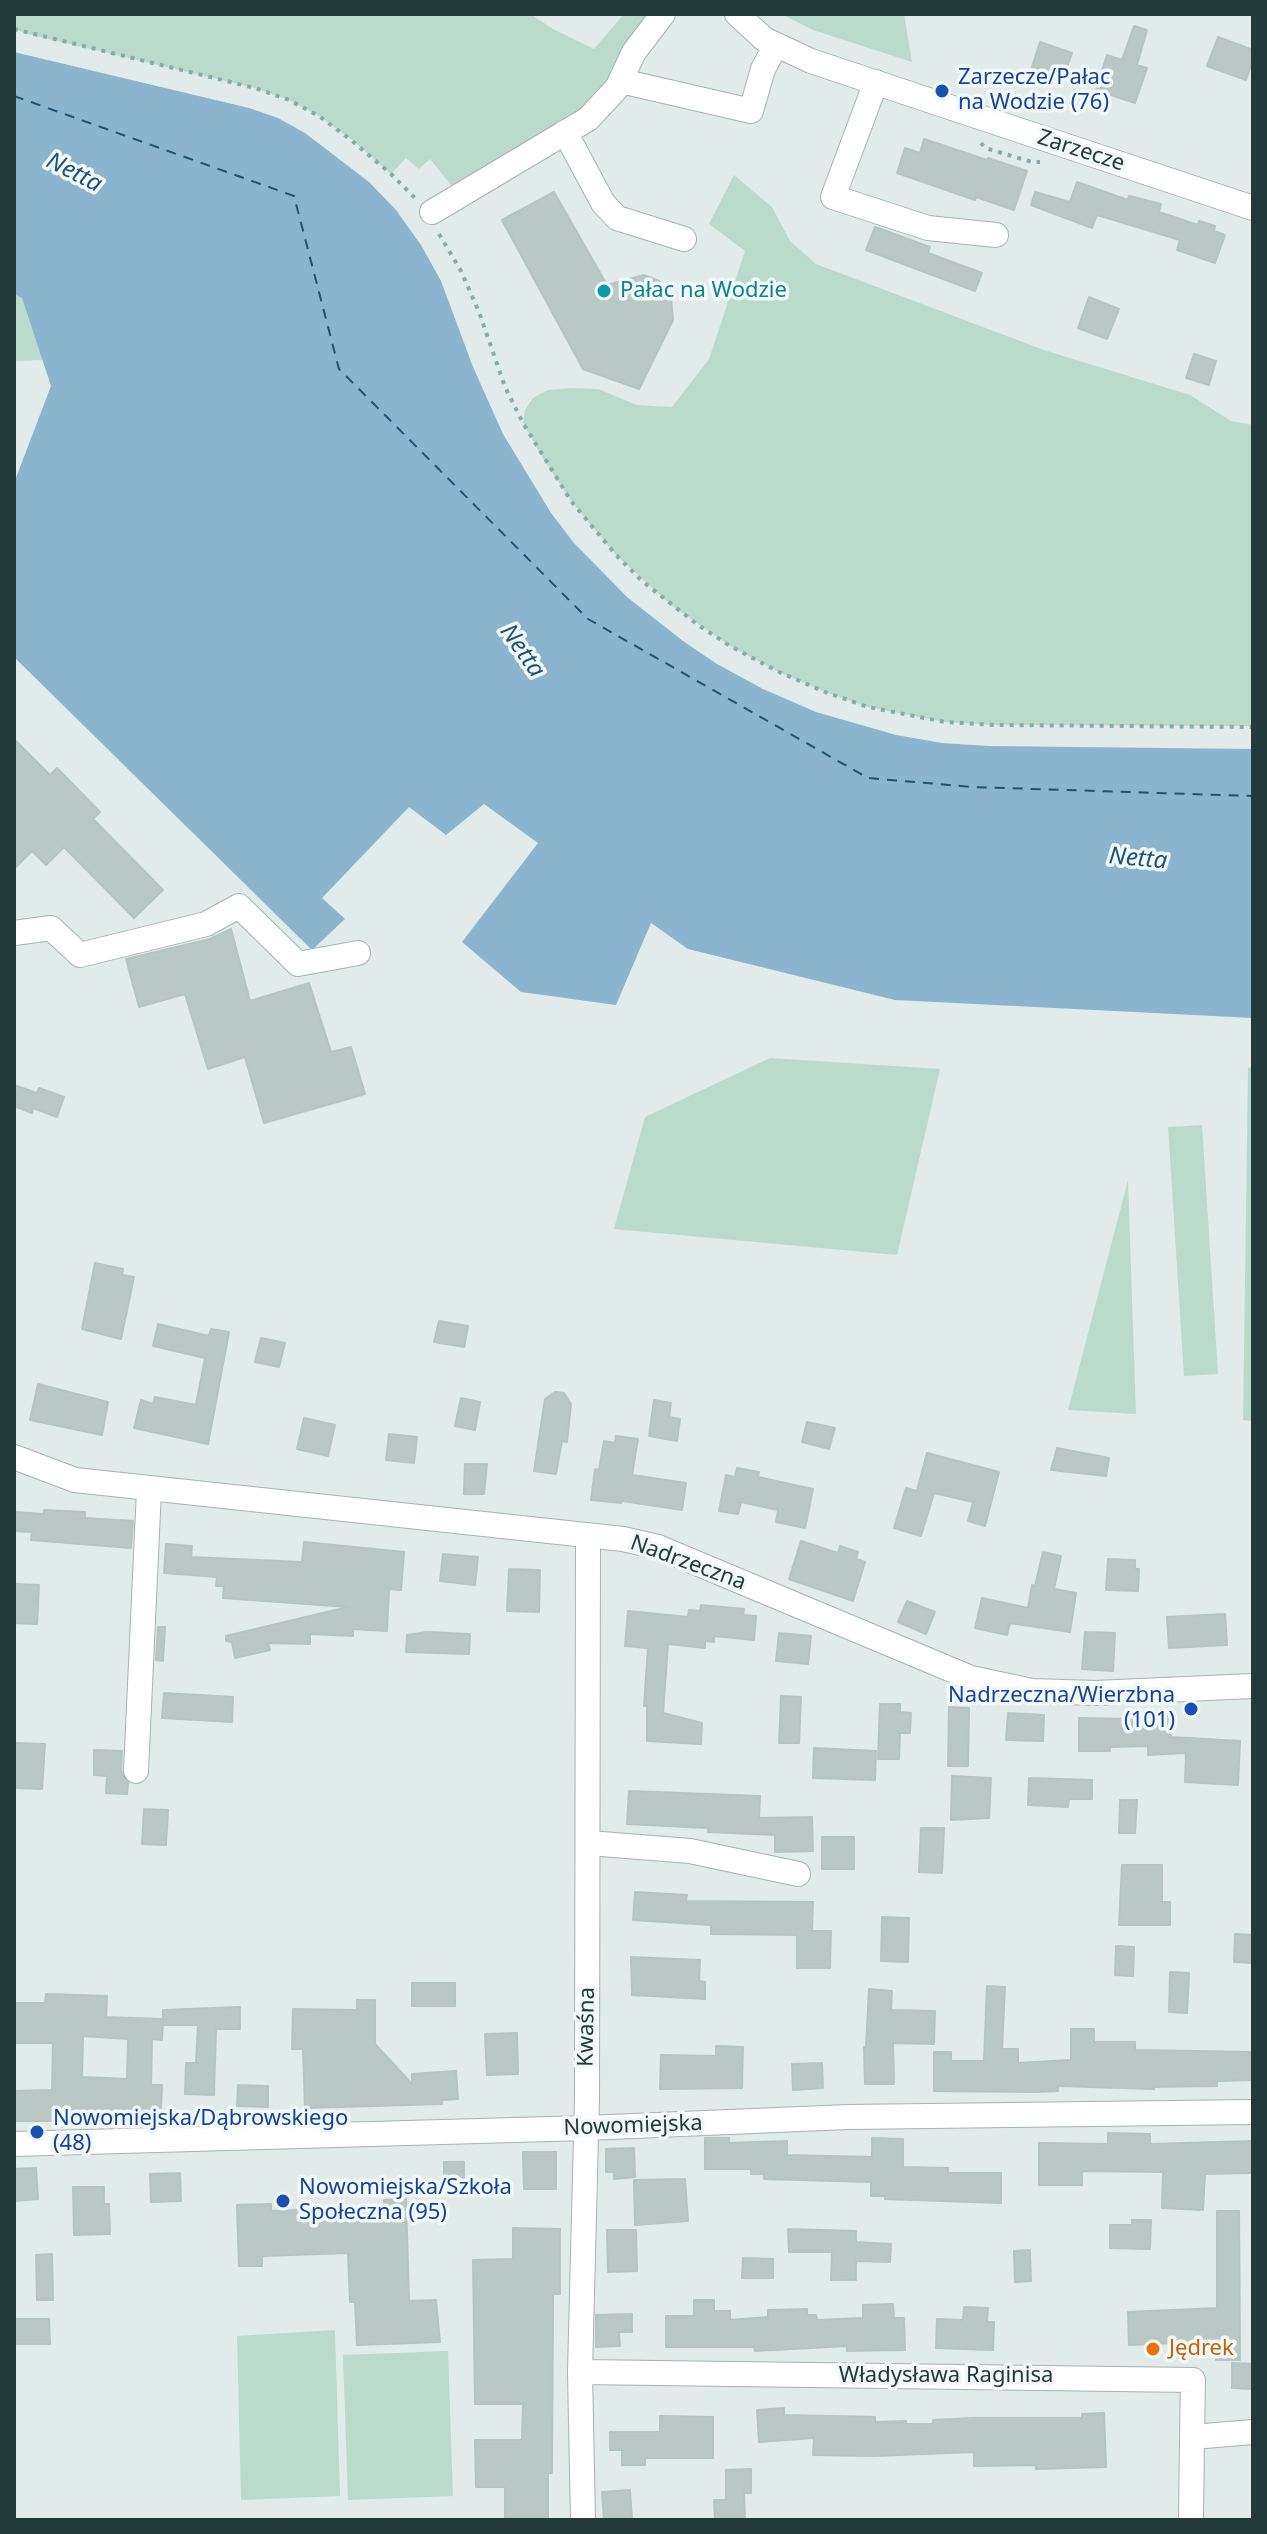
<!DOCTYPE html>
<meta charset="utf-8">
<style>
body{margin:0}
#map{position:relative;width:1267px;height:2534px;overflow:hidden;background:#e1ebe9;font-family:"Noto Sans",sans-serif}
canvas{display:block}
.frame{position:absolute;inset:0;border:16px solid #223b3a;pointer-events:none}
</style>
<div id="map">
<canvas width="1267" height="2534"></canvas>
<div class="frame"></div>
</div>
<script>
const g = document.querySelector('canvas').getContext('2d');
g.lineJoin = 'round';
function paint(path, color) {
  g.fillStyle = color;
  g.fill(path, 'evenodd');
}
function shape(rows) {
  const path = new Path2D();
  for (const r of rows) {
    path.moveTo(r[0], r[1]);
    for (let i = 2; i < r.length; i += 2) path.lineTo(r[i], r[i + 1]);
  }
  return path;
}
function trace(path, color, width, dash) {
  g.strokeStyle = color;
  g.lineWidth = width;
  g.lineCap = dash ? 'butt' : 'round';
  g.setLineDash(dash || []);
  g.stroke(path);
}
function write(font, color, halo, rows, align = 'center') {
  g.font = font + ' "Noto Sans",sans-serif';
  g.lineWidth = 7;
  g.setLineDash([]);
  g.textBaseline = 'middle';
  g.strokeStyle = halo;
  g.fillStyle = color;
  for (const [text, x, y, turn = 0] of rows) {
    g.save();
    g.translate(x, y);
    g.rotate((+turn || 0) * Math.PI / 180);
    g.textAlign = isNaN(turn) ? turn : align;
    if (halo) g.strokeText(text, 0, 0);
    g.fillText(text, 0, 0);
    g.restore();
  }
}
paint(shape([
 [14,14,530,14,553,29,594,49,624,14,653,14,606,94,455,190,430,159,419,169,406,158,391,174,351,139,319,116,289,100,255,88,28,34,14,29],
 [781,14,904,14,912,62,813,30],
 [734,175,772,207,790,241,816,264,1044,350,1190,395,1231,421,1253,425,1253,726,995,725,945,722,868,707,825,692,777,671,730,646,671,605,616,555,571,501,544,460,523,423,525,410,533,398,548,390,571,388,598,389,637,405,672,407,709,359,745,251,709,224],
 [14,294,22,298,43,360,14,361],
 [770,1058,940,1069,897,1255,614,1229,645,1117],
 [1253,1067,1253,1421,1243,1420,1248,1068],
 [1202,1125,1218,1374,1184,1376,1168,1127],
 [1128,1180,1136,1414,1068,1410],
 [335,2330,340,2496,241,2500,237,2336],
 [448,2351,453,2496,348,2500,343,2355]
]), '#badbcb');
paint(shape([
 [14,52,249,108,278,118,305,133,369,182,396,210,421,245,441,281,473,367,503,434,551,513,574,543,627,597,683,641,717,664,763,689,816,712,896,735,942,743,989,746,1253,749,1253,1018,895,1000,688,949,651,923,616,1005,521,992,462,942,538,843,484,804,446,835,409,807,322,898,345,919,312,950,14,657,14,483,51,386,22,298,14,294]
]), '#8bb4ce');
trace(shape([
 [14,96,294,196,339,369,588,619,868,778,972,787,1253,796]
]), '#1f5374', 2, [10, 8]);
const building = shape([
 [1134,26,1147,30,1137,65,1147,68,1135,103,1096,90,1107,55,1122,60,1134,26],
 [1218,37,1253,50,1253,60,1246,80,1207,66,1218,37],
 [1040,42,1072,53,1063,78,1032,67,1040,42],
 [924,139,987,160,988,158,1027,171,1014,210,976,197,975,200,897,173,905,148,920,153,924,139],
 [1077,182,1128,200,1129,196,1161,204,1159,212,1198,225,1199,221,1215,226,1214,231,1225,235,1215,263,1177,250,1180,240,1097,215,1092,228,1031,205,1035,192,1070,202,1077,182],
 [554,192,607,285,644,275,659,281,671,298,673,320,639,389,583,369,502,220,554,192],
 [875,227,930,247,928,253,982,273,975,291,866,250,875,227],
 [1089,297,1119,309,1107,339,1078,328,1089,297],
 [1194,354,1216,361,1209,385,1186,378,1194,354],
 [14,739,50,775,57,768,100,812,93,819,163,890,134,918,64,847,46,865,32,851,14,869,14,739],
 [231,929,250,1001,309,983,331,1052,351,1047,365,1094,264,1123,245,1057,208,1069,185,994,139,1007,126,959,210,939,231,929],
 [14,1085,37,1093,39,1088,64,1097,57,1117,33,1108,32,1113,14,1106,14,1085],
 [95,1263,123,1269,122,1275,134,1277,121,1339,82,1329,95,1263],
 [439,1321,468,1326,464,1347,434,1342,439,1321],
 [158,1324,209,1336,211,1329,229,1332,208,1444,134,1428,141,1400,153,1404,155,1397,196,1405,205,1358,153,1346,158,1324],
 [261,1338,285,1343,279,1367,255,1362,261,1338],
 [38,1384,108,1402,102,1435,30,1420,38,1384],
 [555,1392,564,1393,571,1404,567,1442,562,1441,556,1474,534,1471,545,1399,555,1392],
 [461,1398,480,1402,475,1430,455,1426,461,1398],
 [654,1400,671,1403,669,1417,680,1419,677,1441,649,1436,654,1400],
 [304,1418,335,1425,328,1456,297,1449,304,1418],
 [807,1422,835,1428,829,1449,802,1442,807,1422],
 [389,1434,417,1437,414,1463,386,1460,389,1434],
 [616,1436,638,1439,632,1475,686,1483,682,1510,622,1501,621,1503,591,1500,595,1469,599,1470,604,1441,615,1443,616,1436],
 [1057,1448,1109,1458,1106,1476,1051,1470,1057,1448],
 [927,1453,999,1472,985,1526,968,1521,973,1502,934,1493,921,1536,894,1528,906,1488,917,1491,927,1453],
 [465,1464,487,1464,484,1494,464,1494,465,1464],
 [737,1468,759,1472,758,1477,813,1489,805,1528,776,1522,778,1510,741,1502,738,1514,719,1511,726,1475,735,1477,737,1468],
 [44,1510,85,1512,85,1518,133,1521,131,1548,31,1540,32,1532,14,1531,14,1512,44,1514,44,1510],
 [801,1541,838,1553,840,1546,858,1552,856,1559,865,1562,853,1601,789,1579,801,1541],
 [304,1542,404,1552,401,1590,389,1589,387,1631,353,1629,353,1636,310,1634,310,1644,268,1643,270,1650,235,1658,232,1642,226,1641,226,1636,348,1607,223,1598,224,1586,216,1586,217,1577,164,1573,166,1544,192,1546,191,1557,302,1562,304,1542],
 [1043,1552,1061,1556,1054,1589,1076,1593,1070,1632,1010,1623,1007,1635,975,1628,982,1598,1028,1608,1032,1585,1035,1586,1043,1552],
 [443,1554,478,1557,475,1585,440,1581,443,1554],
 [1108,1559,1135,1560,1135,1569,1139,1569,1138,1591,1106,1590,1108,1559],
 [509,1569,540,1570,539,1612,507,1611,509,1569],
 [14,1584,39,1585,37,1624,14,1623,14,1584],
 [907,1601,935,1612,926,1634,898,1622,907,1601],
 [701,1605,744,1609,743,1615,756,1616,754,1640,714,1636,714,1642,705,1641,705,1648,668,1644,663,1713,702,1723,701,1744,647,1741,647,1706,644,1706,648,1648,625,1646,628,1611,688,1617,689,1610,700,1611,701,1605],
 [1225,1614,1227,1645,1169,1648,1167,1617,1225,1614],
 [158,1627,165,1627,163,1661,156,1660,158,1627],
 [427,1632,470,1634,469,1654,406,1652,407,1635,427,1632],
 [1085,1632,1115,1633,1113,1671,1082,1669,1085,1632],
 [779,1633,811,1636,808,1664,776,1661,779,1633],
 [164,1693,233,1697,232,1722,162,1718,164,1693],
 [781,1696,801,1697,799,1743,779,1743,781,1696],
 [880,1704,900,1704,900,1712,911,1713,910,1733,900,1733,899,1759,878,1759,880,1704],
 [949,1707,969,1708,968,1766,948,1766,949,1707],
 [1008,1713,1044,1715,1043,1741,1006,1740,1008,1713],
 [1128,1716,1171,1716,1171,1737,1240,1741,1238,1785,1185,1782,1186,1753,1148,1755,1148,1746,1110,1747,1110,1751,1079,1751,1079,1718,1128,1719,1128,1716],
 [14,1743,45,1744,42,1789,14,1788,14,1743],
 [814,1748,876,1751,875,1780,813,1778,814,1748],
 [94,1750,122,1751,121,1771,128,1783,127,1794,106,1793,107,1776,94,1775,94,1750],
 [952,1776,991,1778,989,1818,951,1820,952,1776],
 [1029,1778,1092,1780,1092,1799,1069,1799,1068,1807,1028,1805,1029,1778],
 [629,1791,760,1796,759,1818,812,1817,813,1851,775,1852,775,1835,708,1832,708,1828,627,1824,629,1791],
 [1120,1800,1137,1800,1135,1833,1119,1833,1120,1800],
 [144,1809,168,1810,166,1845,142,1844,144,1809],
 [921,1828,944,1828,942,1873,919,1872,921,1828],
 [822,1837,854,1837,854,1869,822,1869,822,1837],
 [1122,1865,1162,1865,1162,1902,1170,1902,1170,1925,1119,1925,1122,1865],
 [635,1892,687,1895,686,1901,813,1902,812,1931,831,1931,830,1968,797,1968,797,1935,711,1934,711,1925,633,1920,635,1892],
 [882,1917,909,1918,908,1962,881,1961,882,1917],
 [1235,1934,1253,1935,1253,1963,1234,1962,1235,1934],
 [1116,1946,1134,1947,1133,1976,1115,1975,1116,1946],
 [631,1957,700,1960,699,1981,705,1982,705,1999,632,1995,631,1957],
 [1170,1972,1189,1973,1187,2013,1169,2012,1170,1972],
 [412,1983,455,1983,455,2006,412,2006,412,1983],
 [987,1986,1005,1987,1002,2049,1018,2049,1018,2063,1071,2060,1071,2029,1094,2029,1094,2042,1135,2042,1135,2050,1253,2052,1253,2080,1217,2081,1217,2086,1154,2087,1154,2089,1058,2086,1058,2091,1036,2092,934,2091,934,2052,951,2052,951,2061,984,2061,987,1986],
 [869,1989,892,1991,891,2010,935,2011,934,2044,893,2043,894,2084,865,2084,864,2047,866,2047,869,1989],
 [46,1994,107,1996,106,2017,163,2019,162,2040,152,2039,151,2085,162,2085,161,2108,157,2107,157,2115,148,2115,148,2121,14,2121,14,2091,52,2090,53,2043,15,2043,15,2003,45,2003,46,1994],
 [83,2036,128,2039,127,2079,82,2077,83,2036],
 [357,2000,375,2000,375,2044,412,2084,412,2074,456,2071,458,2099,442,2100,442,2104,305,2108,303,2049,292,2049,293,2009,357,2010,357,2000],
 [240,2007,240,2029,216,2029,214,2095,185,2094,186,2063,196,2063,198,2025,163,2025,163,2010,240,2007],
 [517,2033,518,2074,487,2075,485,2034,517,2033],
 [716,2046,743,2047,742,2088,660,2089,661,2055,716,2056,716,2046],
 [822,2063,823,2088,793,2090,792,2064,822,2063],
 [238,2085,268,2086,268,2107,237,2106,238,2085],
 [1108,2133,1150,2134,1150,2144,1253,2141,1253,2173,1205,2174,1203,2210,1162,2208,1163,2172,1082,2171,1082,2185,1039,2185,1039,2143,1108,2144,1108,2133],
 [705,2138,729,2138,729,2143,787,2141,787,2155,872,2157,872,2138,903,2139,903,2167,948,2168,948,2173,1001,2173,1001,2203,885,2199,885,2196,871,2196,871,2182,764,2179,764,2174,751,2174,751,2169,705,2169,705,2138],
 [634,2148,635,2177,614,2179,614,2172,606,2172,606,2149,634,2148],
 [523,2152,556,2152,556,2189,524,2189,523,2152],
 [444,2162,464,2162,464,2195,444,2194,444,2162],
 [36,2168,38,2199,14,2201,14,2169,36,2168],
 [180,2173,181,2201,151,2202,150,2174,180,2173],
 [685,2179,688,2221,635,2225,634,2180,685,2179],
 [73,2187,104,2187,104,2204,109,2204,110,2234,74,2235,73,2187],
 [406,2199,409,2301,436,2300,440,2342,357,2345,355,2302,350,2302,348,2253,262,2256,262,2266,239,2266,237,2205,271,2204,271,2211,384,2207,384,2200,406,2199],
 [1217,2211,1239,2211,1240,2360,1216,2360,1216,2341,1129,2345,1128,2312,1217,2308,1217,2211],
 [1132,2220,1151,2220,1150,2249,1110,2248,1110,2225,1132,2225,1132,2220],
 [513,2228,560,2229,560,2294,553,2294,552,2473,548,2473,548,2520,505,2520,505,2487,476,2487,475,2440,522,2440,523,2404,475,2404,473,2260,513,2259,513,2228],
 [788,2229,856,2231,856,2242,891,2244,890,2262,856,2261,856,2280,831,2280,832,2252,789,2252,788,2229],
 [607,2230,636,2230,637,2271,608,2272,607,2230],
 [1030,2250,1031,2281,1015,2282,1014,2251,1030,2250],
 [52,2254,53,2300,37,2300,36,2255,52,2254],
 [743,2258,773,2259,773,2278,742,2278,743,2258],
 [694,2300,714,2300,714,2311,730,2311,730,2320,768,2317,768,2310,807,2309,807,2315,816,2315,817,2320,863,2318,863,2305,893,2304,894,2318,904,2318,905,2350,847,2351,847,2346,755,2351,754,2347,666,2347,666,2316,694,2316,694,2300],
 [964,2307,988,2308,987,2322,994,2322,993,2350,936,2348,937,2319,963,2320,964,2307],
 [632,2314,632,2332,619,2332,620,2346,596,2347,596,2315,632,2314],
 [14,2319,49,2319,50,2344,14,2344,14,2319],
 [1232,2363,1253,2364,1253,2389,1232,2388,1232,2363],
 [784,2408,784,2415,875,2417,875,2422,906,2421,906,2424,933,2424,933,2420,974,2418,1082,2418,1082,2414,1104,2413,1106,2467,1036,2469,1036,2465,974,2466,974,2452,874,2456,813,2455,814,2438,759,2442,757,2410,784,2408],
 [660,2416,713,2417,713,2458,645,2458,645,2465,622,2465,622,2450,610,2450,610,2432,660,2432,660,2416],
 [751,2469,751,2493,744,2493,745,2520,715,2520,714,2500,726,2500,726,2470,751,2469],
 [630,2490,632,2520,604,2520,602,2492,630,2490]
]);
paint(building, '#b9c8c5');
trace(building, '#b4c4c1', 2);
const minor = shape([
 [737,14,764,39,811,61,1253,208],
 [621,81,751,111,763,69,776,45],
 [876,82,833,197,928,228,996,235],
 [565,132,603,203,617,218,684,239],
 [432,212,588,119,617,88,634,52,663,14],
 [14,933,51,928,80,955,206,924,239,906,298,964,358,953],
 [14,1457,75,1480,623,1539,658,1547,971,1678,1032,1691,1095,1693,1253,1686],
 [136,1771,149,1490],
 [589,1843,690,1851,798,1874],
 [14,2144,586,2128,848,2117,1253,2112],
 [580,2372,1193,2380,1192,2437,1253,2432],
 [583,2520,580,2372,587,2097,588,1535],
 [1191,2520,1192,2437]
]);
trace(minor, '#a4b3b1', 26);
trace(shape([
 [14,29,255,88,289,100,319,116,351,140,391,174,415,198],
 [981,143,985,148,1032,162,1040,162],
 [439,234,461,271,479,312,505,387,523,423,571,501,616,555,642,581,698,625,730,646,777,671,825,692,868,707,945,722,995,725,1253,727]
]), '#83ada9', 4, [4, 6]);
trace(minor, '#fff', 24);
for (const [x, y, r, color] of [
 [942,91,8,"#1a4fb4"],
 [604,291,8,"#0f9aa8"],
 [1191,1709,8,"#1a4fb4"],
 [37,2132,8,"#1a4fb4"],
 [283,2201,8,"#1a4fb4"],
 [1153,2349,8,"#e8710a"]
]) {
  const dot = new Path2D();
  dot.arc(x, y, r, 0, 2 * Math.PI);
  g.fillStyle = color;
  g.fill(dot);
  trace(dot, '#f1f8f6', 3);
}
write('22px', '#164399', '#f1f8f6', [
 ["Zarzecze/Pałac",958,78],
 ["na Wodzie (76)",958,103],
 ["Nadrzeczna/Wierzbna",1175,1696,"right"],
 ["(101)",1175,1721,"right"],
 ["Nowomiejska/Dąbrowskiego",53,2119],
 ["(48)",53,2144],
 ["Nowomiejska/Szkoła",299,2188],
 ["Społeczna (95)",299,2213]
], 'left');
write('22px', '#223b3a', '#f1f8f6', [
 ["Zarzecze",1081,151,18],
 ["Nadrzeczna",688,1563,20],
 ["Kwaśna",587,2027,-89],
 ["Nowomiejska",633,2126,-2],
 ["Władysława Raginisa",946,2376]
]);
write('22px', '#0d838f', '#f1f8f6', [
 ["Pałac na Wodzie",620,291]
], 'left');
write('22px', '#c56008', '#f1f8f6', [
 ["Jędrek",1169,2349]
], 'left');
write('italic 24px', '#1f5374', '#f1f8f6', [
 ["Netta",74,173,27],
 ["Netta",522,651,55],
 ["Netta",1138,859,5]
]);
</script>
